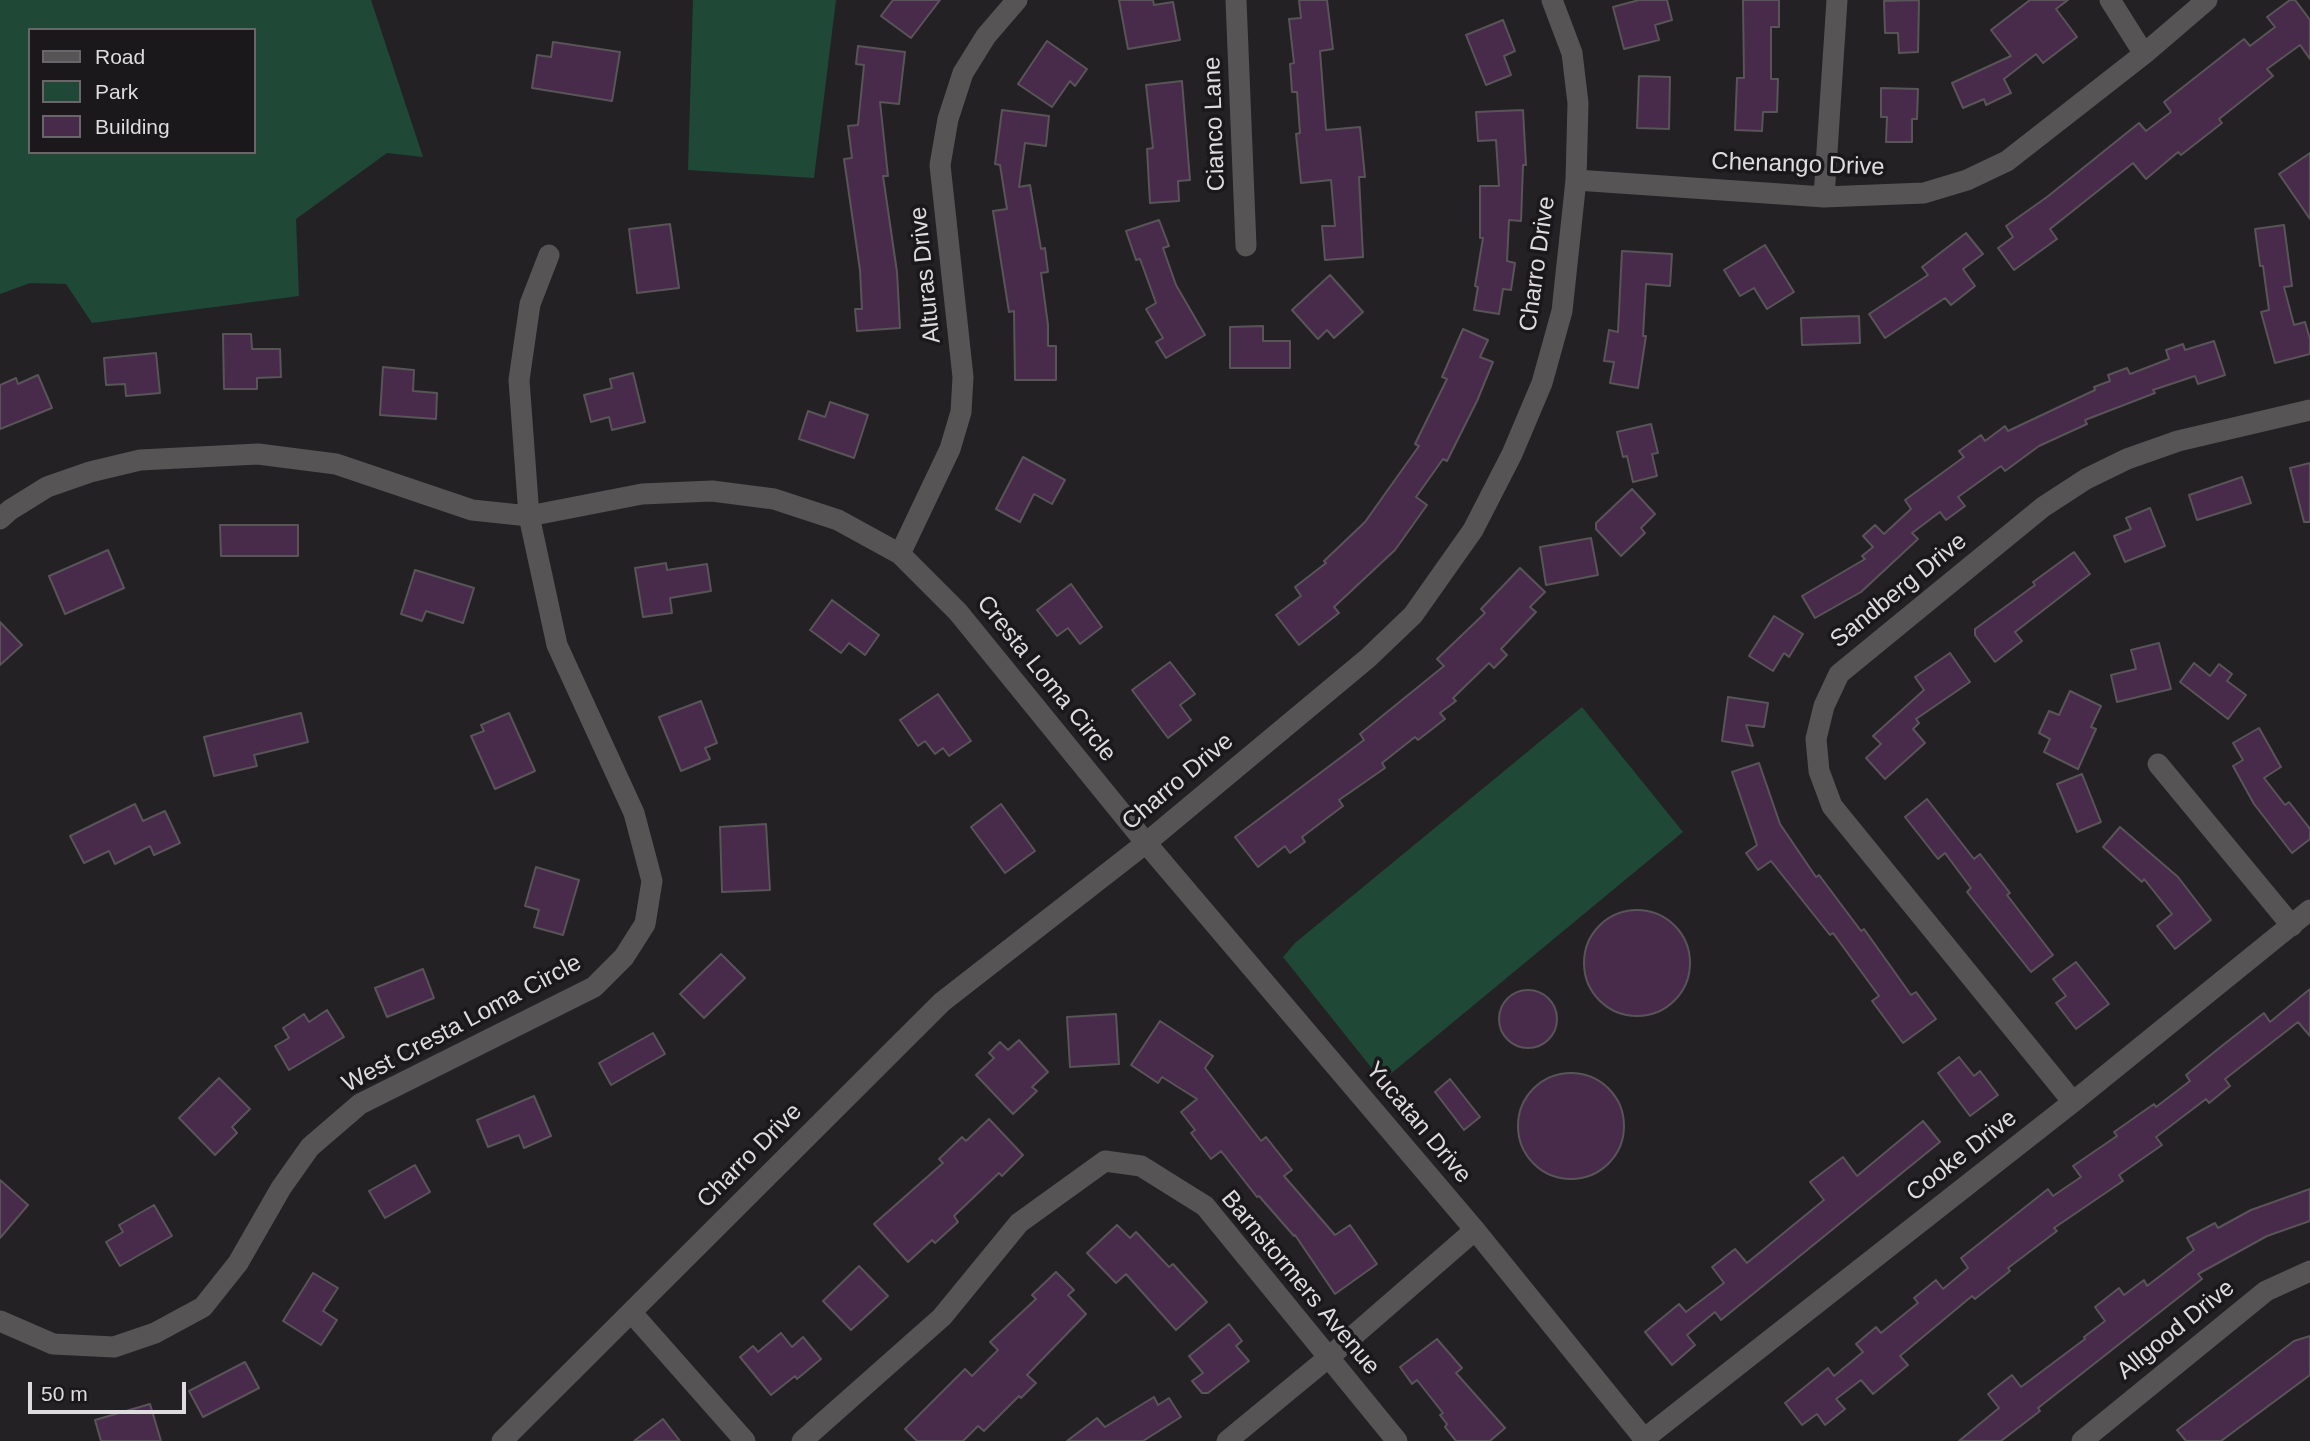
<!DOCTYPE html>
<style>
body{margin:0}
#map{position:relative;width:2310px;height:1441px;overflow:hidden;background:#242124;font-family:Helvetica,sans-serif}
canvas{display:block}
.legend{position:absolute;left:28px;top:28px;width:228px;height:126px;box-sizing:border-box;background:#1a181b;border:2px solid #686669;margin:0;padding:9px 12px;list-style:none;font-size:21px;color:#dedcde}
.legend li{display:flex;align-items:center;gap:14px;height:35px}
.legend b{width:35px;border:2px solid #686669}
.scale{position:absolute;left:28px;top:1382px;width:158px;height:32px;box-sizing:border-box;border:4px solid #dedcde;border-top:0;padding-left:9px;font-size:21px;line-height:24px;white-space:nowrap;color:#dedcde;-webkit-text-stroke:5px #1a181b;paint-order:stroke}
</style>
<div id="map">
<canvas width="2310" height="1441"></canvas>
<ul class="legend">
<li><b style="height:9px;background:#565454"></b>Road</li>
<li><b style="height:19px;background:#204837"></b>Park</li>
<li><b style="height:19px;background:#482b4a"></b>Building</li>
</ul>
<div class="scale">50 m</div>
</div>
<script>
const g = document.querySelector('canvas').getContext('2d');
g.lineJoin = 'round';
function paint(path, color) {
  g.fillStyle = color;
  g.fill(path, 'evenodd');
}
function shape(rows) {
  const path = new Path2D();
  for (const r of rows) {
    if (r.length === 3) {
      path.moveTo(r[0] + r[2], r[1]);
      path.arc(r[0], r[1], r[2], 0, 2 * Math.PI);
      continue;
    }
    path.moveTo(r[0], r[1]);
    for (let i = 2; i < r.length; i += 2) path.lineTo(r[i], r[i + 1]);
  }
  return path;
}
function trace(path, color, width, dash) {
  g.strokeStyle = color;
  g.lineWidth = width;
  g.lineCap = dash ? 'butt' : 'round';
  g.setLineDash(dash || []);
  g.stroke(path);
}
function write(font, color, halo, rows, align = 'center') {
  g.font = font + ' Helvetica,sans-serif';
  g.lineWidth = 7;
  g.setLineDash([]);
  g.textBaseline = 'middle';
  g.strokeStyle = halo;
  g.fillStyle = color;
  for (const [text, x, y, turn = 0] of rows) {
    g.save();
    g.translate(x, y);
    g.rotate((+turn || 0) * Math.PI / 180);
    g.textAlign = isNaN(turn) ? turn : align;
    if (halo) g.strokeText(text, 0, 0);
    g.fillText(text, 0, 0);
    g.restore();
  }
}
paint(shape([
 [0,0,371,0,423,157,387,153,296,219,299,296,92,323,66,284,30,283,0,294],
 [30,30,254,30,254,152,30,152],
 [693,0,836,0,814,178,688,170],
 [1582,707,1683,832,1382,1081,1283,957,1295,943]
]), '#204837');
const building = shape([
 [893,0,940,0,911,38,881,16,893,0],
 [1119,0,1153,0,1154,5,1173,2,1180,40,1128,49,1119,0],
 [1299,0,1327,0,1333,49,1320,51,1326,130,1360,127,1365,177,1359,177,1363,257,1325,260,1322,226,1335,226,1331,180,1301,183,1296,134,1300,133,1297,92,1292,92,1290,64,1294,63,1289,19,1301,18,1299,0],
 [1639,0,1667,0,1672,20,1655,25,1659,40,1624,49,1613,7,1639,0],
 [1743,0,1779,0,1779,27,1771,27,1771,79,1778,79,1777,112,1763,112,1762,131,1735,130,1737,78,1744,78,1743,0],
 [1919,0,1918,52,1899,53,1898,33,1885,33,1884,1,1919,0],
 [2030,0,2068,0,2056,9,2077,37,2043,63,2036,54,2004,79,2011,93,1986,105,1984,99,1963,108,1952,83,2011,56,1991,30,2030,0],
 [2290,0,2295,0,2310,20,2310,59,2300,45,2267,69,2273,76,2219,119,2222,123,2181,155,2178,152,2146,179,2133,163,2050,229,2057,239,2014,270,1998,248,2013,237,2006,226,2047,197,2139,123,2146,131,2171,112,2164,102,2244,39,2250,46,2275,27,2267,17,2290,0],
 [1503,20,1515,51,1504,56,1511,75,1486,85,1466,35,1503,20],
 [1047,41,1087,69,1075,86,1070,81,1052,107,1018,84,1047,41],
 [553,42,620,52,612,101,532,88,537,55,551,57,553,42],
 [858,46,905,52,899,104,880,102,888,176,883,176,897,272,900,328,857,331,855,309,862,309,860,270,844,159,852,158,848,126,858,125,864,65,856,64,858,46],
 [1639,76,1670,77,1669,129,1637,128,1639,76],
 [1182,81,1190,180,1178,181,1179,201,1150,203,1147,149,1153,148,1146,85,1182,81],
 [1881,88,1918,89,1917,119,1912,119,1912,142,1886,142,1887,117,1881,117,1881,88],
 [1002,110,1049,116,1046,146,1025,143,1019,187,1030,185,1041,249,1045,248,1048,272,1041,273,1048,325,1048,346,1056,346,1056,380,1015,380,1014,311,1009,312,993,211,1007,209,1000,165,995,164,1002,110],
 [1523,110,1526,165,1523,165,1521,221,1509,220,1507,261,1515,263,1511,290,1503,289,1499,314,1474,310,1478,287,1475,286,1483,238,1480,238,1480,186,1499,186,1496,140,1478,141,1476,112,1523,110],
 [2310,153,2310,219,2279,174,2310,153],
 [1159,220,1169,246,1163,248,1176,285,1205,335,1166,358,1156,342,1163,338,1146,309,1156,303,1140,259,1136,260,1126,231,1159,220],
 [670,224,679,288,637,293,629,229,670,224],
 [2284,225,2292,286,2284,287,2294,325,2305,322,2310,339,2310,354,2275,363,2261,312,2269,310,2263,266,2260,266,2255,229,2284,225],
 [1966,233,1983,254,1963,269,1975,286,1951,305,1945,298,1885,338,1869,314,1928,275,1922,267,1966,233],
 [1765,245,1794,292,1767,309,1754,288,1740,296,1724,270,1765,245],
 [1622,251,1672,254,1670,286,1646,284,1643,336,1646,336,1638,388,1610,383,1614,362,1604,361,1609,330,1618,332,1622,251],
 [1330,275,1363,312,1334,338,1327,330,1318,339,1292,310,1330,275],
 [1859,316,1860,343,1802,345,1801,318,1859,316],
 [1263,326,1263,341,1290,341,1290,368,1230,368,1230,327,1263,326],
 [1463,329,1488,340,1480,357,1493,362,1477,401,1447,461,1443,459,1416,497,1427,505,1395,550,1334,607,1339,613,1299,645,1276,615,1301,596,1295,587,1326,563,1324,561,1365,522,1419,446,1415,444,1447,379,1442,377,1463,329],
 [223,334,251,334,252,349,280,349,281,377,257,378,257,389,224,389,223,334],
 [2214,341,2225,375,2198,384,2195,376,2153,390,2155,393,2085,420,2087,424,2039,446,2005,471,2001,466,1958,497,1965,506,1946,520,1940,512,1912,533,1918,539,1861,592,1815,618,1802,596,1865,559,1862,556,1873,547,1863,536,1875,525,1884,534,1911,509,1905,500,1964,457,1959,451,1981,435,1985,441,2005,426,2008,431,2095,390,2094,387,2110,381,2108,375,2127,368,2130,374,2169,359,2166,350,2183,344,2185,350,2214,341],
 [156,353,160,393,126,396,125,384,106,385,104,358,156,353],
 [383,367,414,370,413,391,437,393,436,419,380,415,383,367],
 [633,373,645,422,612,430,609,417,591,422,584,395,612,388,610,379,633,373],
 [38,375,52,408,0,429,0,385,16,378,18,384,38,375],
 [830,402,868,415,854,458,799,439,808,411,825,417,830,402],
 [1651,424,1658,453,1652,454,1657,476,1633,482,1627,456,1623,457,1617,432,1651,424],
 [1023,457,1065,480,1052,504,1034,494,1020,522,996,509,1023,457],
 [2310,463,2310,522,2304,522,2290,468,2310,463],
 [2242,477,2251,503,2197,520,2189,495,2242,477],
 [1632,489,1655,514,1641,528,1645,533,1621,556,1596,529,1596,523,1632,489],
 [2150,508,2165,546,2125,562,2114,536,2131,529,2126,518,2150,508],
 [220,525,298,525,298,556,221,556,220,525],
 [1591,538,1598,575,1546,585,1540,547,1591,538],
 [108,550,124,588,65,614,49,576,108,550],
 [2074,552,2090,574,2015,632,2022,641,1995,662,1975,635,1975,629,2035,585,2033,582,2074,552],
 [666,563,667,570,707,564,711,591,670,598,672,613,643,617,635,568,666,563],
 [1520,568,1545,592,1530,607,1536,612,1501,649,1507,655,1494,668,1489,663,1453,698,1456,701,1440,713,1445,719,1418,740,1415,737,1382,763,1385,768,1339,800,1343,806,1302,837,1305,842,1290,853,1285,846,1258,867,1235,837,1364,740,1360,734,1444,666,1437,659,1485,613,1481,609,1520,568],
 [415,570,474,588,463,623,426,611,422,621,401,614,415,570],
 [1071,584,1102,627,1080,644,1068,628,1057,636,1037,610,1071,584],
 [832,600,879,635,865,655,849,643,841,653,810,630,832,600],
 [1774,616,1803,634,1789,657,1784,653,1773,671,1749,656,1774,616],
 [0,622,22,645,0,665,0,622],
 [2159,643,2171,689,2117,702,2111,675,2136,669,2131,650,2159,643],
 [1950,653,1970,682,1916,719,1919,723,1913,729,1925,743,1885,779,1866,758,1881,744,1873,736,1924,690,1915,677,1950,653],
 [1170,662,1195,694,1180,705,1191,720,1168,738,1132,690,1170,662],
 [2194,663,2210,676,2219,664,2232,674,2227,681,2246,695,2228,719,2180,682,2194,663],
 [2070,691,2101,706,2091,727,2096,729,2078,769,2044,752,2050,739,2039,733,2049,711,2059,715,2070,691],
 [938,694,971,741,949,756,943,748,935,754,925,741,918,746,900,720,938,694],
 [1728,697,1768,703,1764,727,1746,725,1753,746,1722,741,1728,697],
 [701,701,717,743,705,748,710,759,681,771,659,717,701,701],
 [301,713,308,742,254,755,257,766,214,776,204,737,301,713],
 [509,713,535,771,495,789,471,736,484,731,481,725,509,713],
 [2259,728,2281,767,2264,778,2285,805,2289,802,2310,829,2310,839,2292,853,2254,804,2233,766,2243,760,2233,743,2259,728],
 [1759,763,1780,824,1816,877,1819,875,1861,931,1864,929,1911,995,1916,992,1936,1019,1903,1043,1872,1001,1879,996,1833,933,1830,935,1771,861,1758,870,1746,853,1757,845,1732,772,1759,763],
 [2082,774,2101,822,2077,832,2057,784,2082,774],
 [1927,799,1974,859,1980,854,2010,893,2007,895,2053,955,2031,972,1967,892,1971,888,1945,853,1938,859,1905,817,1927,799],
 [135,804,143,821,165,811,180,843,154,855,150,846,115,864,109,851,84,863,70,836,135,804],
 [1001,804,1035,851,1005,873,971,827,1001,804],
 [766,824,770,890,722,892,720,827,766,824],
 [2120,827,2178,877,2211,920,2175,949,2157,926,2172,914,2144,879,2142,882,2103,847,2120,827],
 [536,867,579,880,563,935,534,927,539,910,525,906,536,867],
 [1637,963,53],
 [721,954,745,978,704,1018,680,994,721,954],
 [2076,962,2109,1004,2076,1029,2056,1003,2066,996,2053,979,2076,962],
 [423,969,434,998,387,1017,375,988,423,969],
 [2310,989,2310,1036,2298,1022,2225,1079,2230,1086,2209,1103,2206,1099,2156,1137,2162,1145,2119,1175,2123,1181,2054,1228,2057,1231,2008,1268,2010,1271,1975,1299,1972,1296,1900,1356,1908,1365,1873,1394,1861,1380,1836,1399,1845,1409,1825,1425,1817,1414,1802,1425,1785,1403,1828,1368,1834,1376,1863,1352,1856,1344,1876,1327,1881,1333,1918,1303,1914,1298,1936,1280,1943,1289,1968,1268,1961,1258,2048,1189,2053,1196,2081,1177,2073,1166,2117,1136,2114,1132,2154,1104,2156,1107,2190,1081,2186,1075,2223,1045,2264,1013,2270,1022,2310,989],
 [1528,1019,29],
 [327,1010,344,1037,289,1070,275,1046,289,1038,283,1028,304,1014,309,1022,327,1010],
 [1116,1014,1119,1064,1070,1067,1067,1017,1116,1014],
 [1160,1021,1213,1056,1205,1068,1261,1141,1266,1137,1292,1170,1284,1176,1335,1235,1350,1225,1377,1264,1335,1294,1295,1235,1294,1236,1259,1196,1257,1197,1221,1151,1211,1159,1191,1133,1195,1130,1181,1112,1197,1099,1162,1077,1158,1083,1131,1065,1160,1021],
 [653,1033,665,1054,611,1085,599,1063,653,1033],
 [1019,1040,1048,1072,1032,1087,1037,1091,1013,1114,976,1075,994,1058,989,1053,1000,1042,1008,1050,1019,1040],
 [1959,1057,1974,1076,1980,1071,1998,1095,1970,1116,1938,1073,1959,1057],
 [1571,1126,53],
 [219,1078,250,1109,232,1127,237,1133,215,1155,179,1118,219,1078],
 [1450,1079,1480,1117,1464,1130,1435,1092,1450,1079],
 [534,1096,551,1136,524,1148,519,1135,488,1147,477,1120,534,1096],
 [989,1119,1023,1155,1002,1176,999,1173,954,1216,958,1222,935,1243,932,1240,908,1262,874,1224,943,1163,939,1159,962,1137,966,1141,989,1119],
 [1923,1121,1940,1142,1721,1320,1715,1312,1687,1335,1695,1345,1672,1365,1645,1332,1679,1304,1686,1312,1724,1283,1712,1267,1735,1249,1747,1263,1824,1200,1810,1182,1843,1157,1857,1176,1923,1121],
 [415,1165,430,1192,385,1218,369,1191,415,1165],
 [0,1180,28,1205,0,1238,0,1180],
 [2310,1189,2310,1221,2267,1236,2198,1274,2202,1279,2038,1408,2040,1411,2001,1441,1959,1441,1999,1408,1988,1394,2012,1375,2021,1387,2085,1339,2084,1337,2105,1321,2095,1307,2119,1288,2124,1295,2144,1280,2147,1286,2194,1250,2187,1238,2215,1223,2218,1228,2251,1210,2310,1189],
 [154,1205,172,1236,120,1266,106,1242,123,1232,119,1225,154,1205],
 [1117,1225,1130,1238,1136,1232,1169,1267,1173,1264,1207,1302,1176,1330,1126,1274,1116,1283,1087,1253,1117,1225],
 [859,1266,888,1296,851,1330,823,1301,859,1266],
 [1056,1272,1074,1290,1068,1295,1086,1314,1027,1375,1036,1383,1021,1398,1019,1396,984,1431,978,1426,963,1441,917,1441,905,1429,965,1369,972,1376,998,1350,990,1342,1036,1299,1032,1295,1056,1272],
 [313,1273,338,1288,323,1311,337,1320,321,1345,283,1321,313,1273],
 [1229,1324,1242,1341,1236,1346,1249,1361,1208,1393,1202,1393,1192,1381,1203,1373,1189,1356,1229,1324],
 [781,1333,792,1347,803,1337,821,1359,797,1379,795,1376,771,1395,740,1357,753,1346,758,1352,781,1333],
 [2310,1336,2310,1375,2221,1441,2186,1441,2177,1430,2294,1341,2310,1336],
 [1437,1339,1462,1368,1456,1373,1505,1428,1490,1441,1456,1441,1445,1427,1447,1424,1440,1415,1443,1413,1417,1380,1412,1384,1400,1367,1437,1339],
 [245,1362,259,1388,203,1417,189,1391,245,1362],
 [1154,1397,1158,1405,1169,1398,1181,1417,1143,1441,1067,1441,1097,1418,1105,1427,1154,1397],
 [150,1404,161,1441,101,1441,95,1420,150,1404],
 [663,1419,680,1441,634,1441,663,1419]
]);
paint(building, '#482b4a');
trace(building, '#585458', 2);
trace(shape([
 [1236,0,1246,246],
 [2110,0,2144,54],
 [1576,180,1824,197,1924,193,1967,180,2007,161,2144,54,2207,0],
 [1824,197,1837,0],
 [0,519,10,510,47,487,90,472,140,460,258,454,336,464,472,510,529,516,642,494,712,491,774,499,838,520,900,554,958,612,1146,843,1475,1230,1646,1441],
 [900,554,950,449,961,412,963,377,940,165,948,119,963,73,986,36,1017,0],
 [2158,764,2292,926],
 [2073,1102,1832,806,1819,771,1816,739,1824,706,1839,674,2043,507,2086,479,2127,459,2178,441,2310,410],
 [631,1312,745,1441],
 [0,1321,53,1344,114,1347,155,1333,203,1307,238,1263,281,1188,310,1147,360,1104,594,987,624,957,645,924,652,881,634,813,557,645,529,516,519,380,530,304,549,255],
 [1644,1439,2073,1102,2310,910],
 [502,1441,942,1002,1146,843,1368,658,1413,615,1473,530,1512,454,1542,383,1562,311,1576,180,1578,103,1572,53,1552,0],
 [802,1441,942,1317,1019,1223,1105,1161,1141,1166,1205,1206,1397,1441],
 [1227,1441,1329,1357,1475,1230],
 [2082,1441,2266,1291,2310,1271]
]), '#565454', 21);
write('24px', '#dedcde', '#1a181b', [
 ["Cianco Lane",1215,124,-92],
 ["Chenango Drive",1798,165,2],
 ["Charro Drive",1538,264,-82],
 ["Alturas Drive",926,275,-96],
 ["Sandberg Drive",1899,591,-39],
 ["Cresta Loma Circle",1046,679,51],
 ["Charro Drive",1178,782,-40],
 ["West Cresta Loma Circle",462,1024,-28],
 ["Yucatan Drive",1418,1123,50],
 ["Charro Drive",750,1156,-45],
 ["Cooke Drive",1962,1156,-38],
 ["Barnstormers Avenue",1300,1283,50],
 ["Allgood Drive",2176,1330,-39]
]);
</script>
